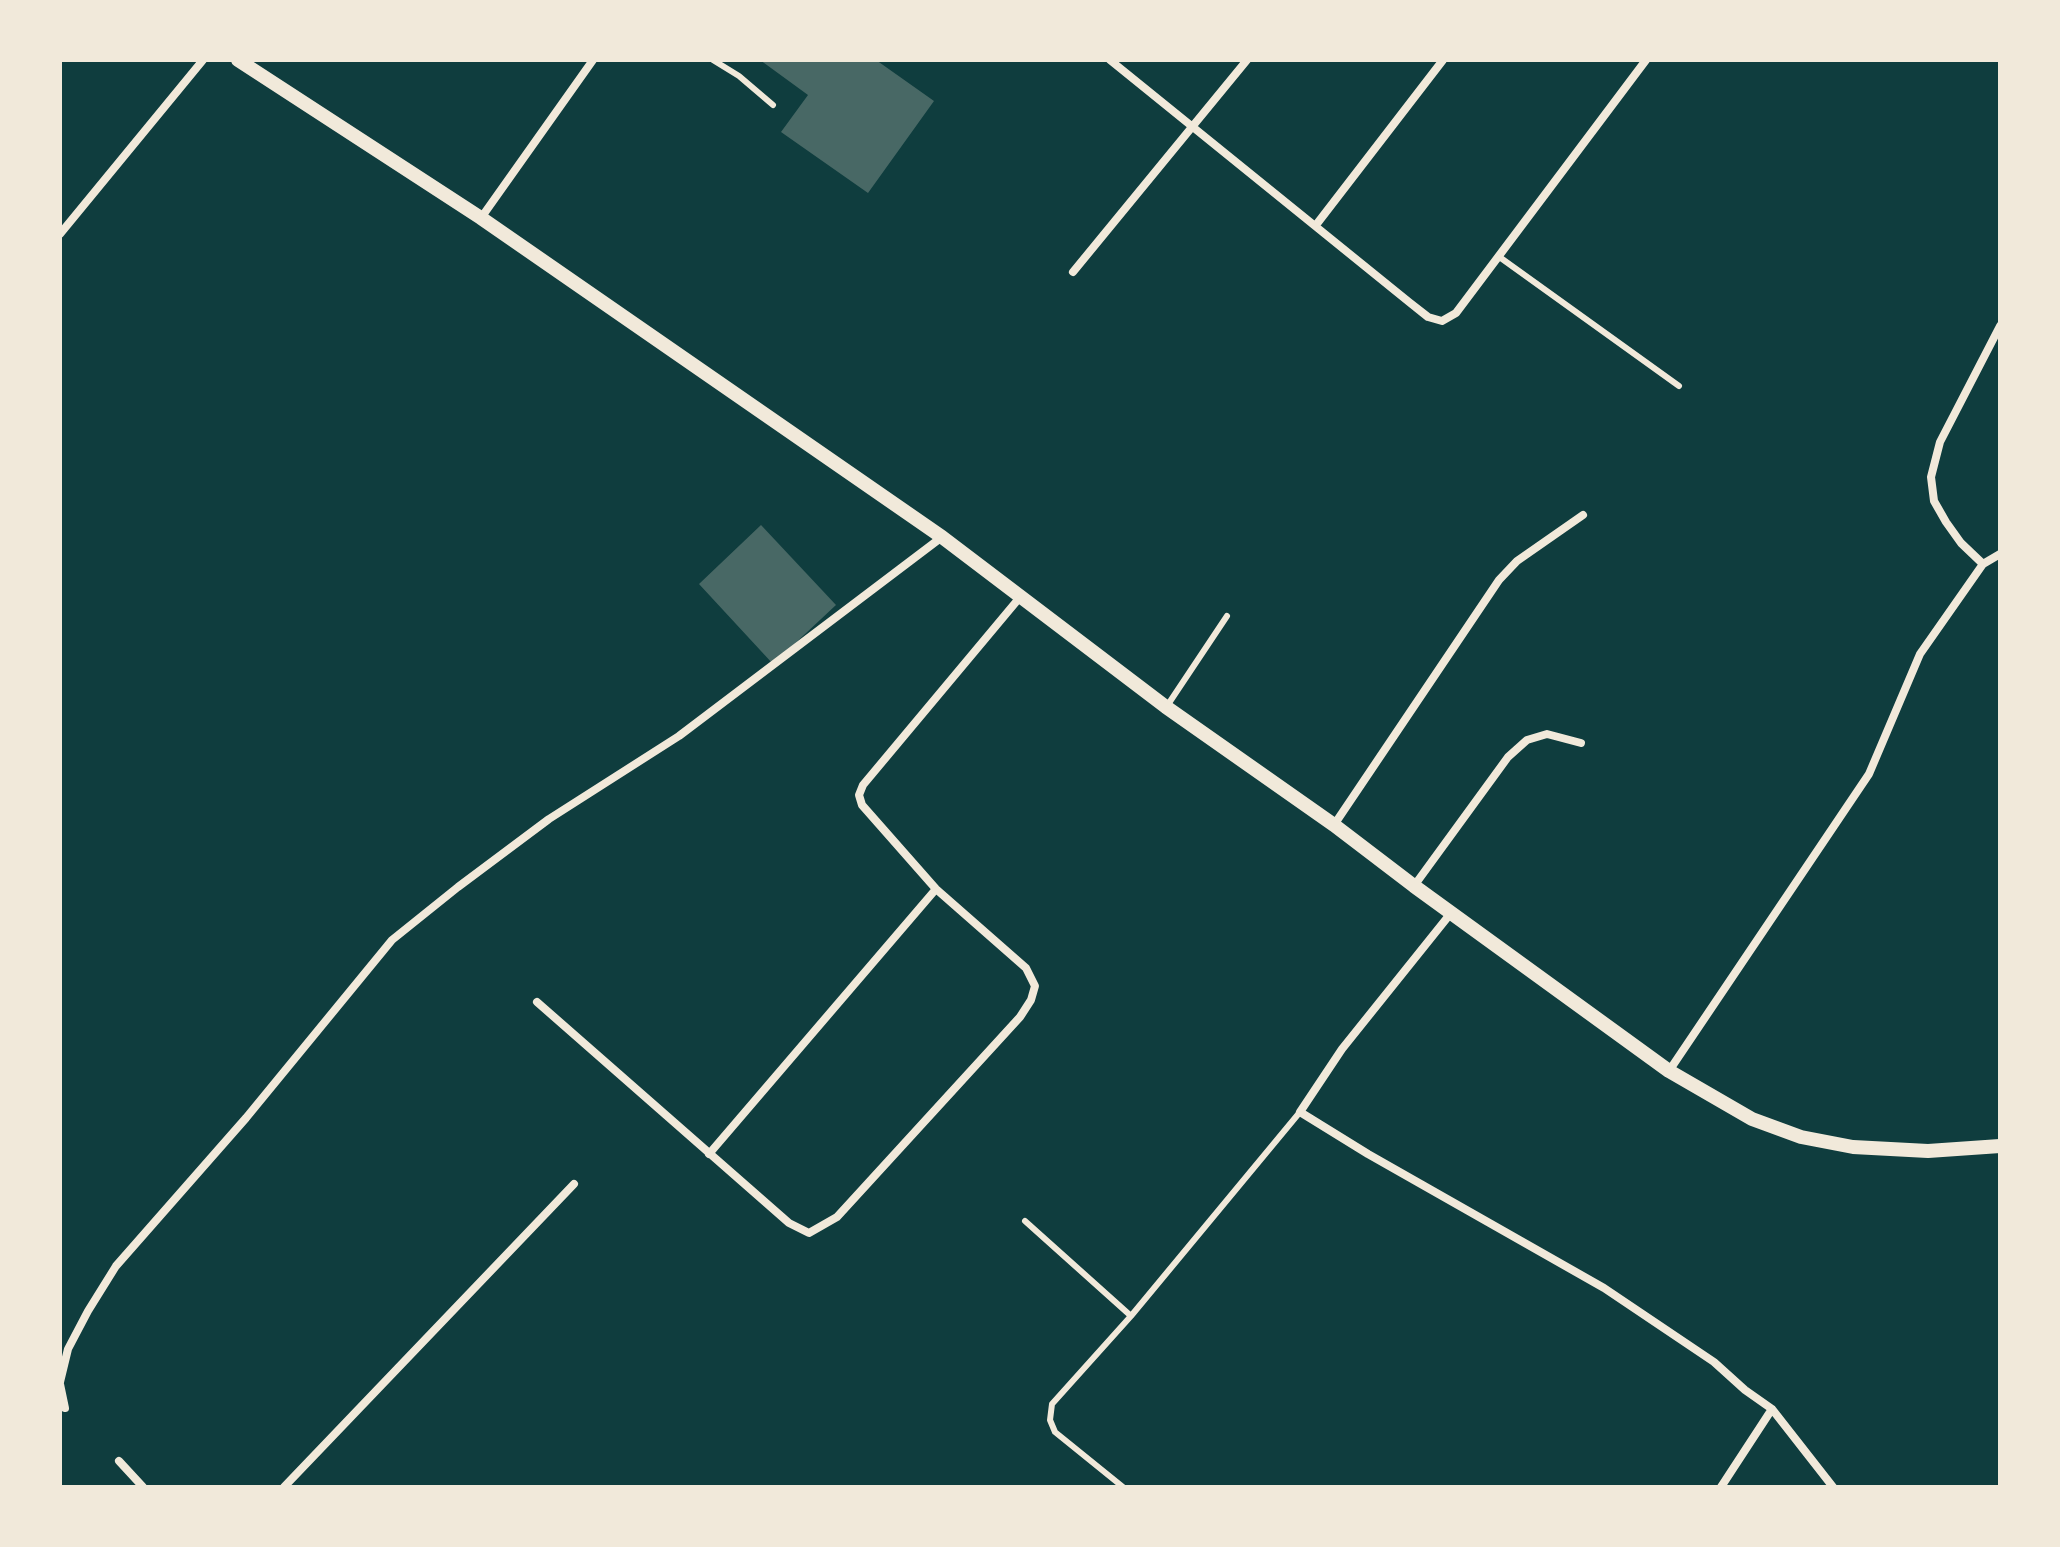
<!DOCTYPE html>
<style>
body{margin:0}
#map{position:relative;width:2060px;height:1547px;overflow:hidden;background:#0f3d3e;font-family:Jost,sans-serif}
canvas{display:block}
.frame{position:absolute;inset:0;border:62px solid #f1e9da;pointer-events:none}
</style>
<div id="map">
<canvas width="2060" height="1547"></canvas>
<div class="frame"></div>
</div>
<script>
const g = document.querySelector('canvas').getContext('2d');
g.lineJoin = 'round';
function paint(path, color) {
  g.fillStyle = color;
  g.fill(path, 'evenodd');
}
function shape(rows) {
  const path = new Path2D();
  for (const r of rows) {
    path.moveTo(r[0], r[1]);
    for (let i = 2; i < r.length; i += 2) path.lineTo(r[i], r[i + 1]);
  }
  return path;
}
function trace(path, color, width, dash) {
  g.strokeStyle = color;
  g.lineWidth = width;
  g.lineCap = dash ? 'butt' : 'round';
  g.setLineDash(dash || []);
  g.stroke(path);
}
paint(shape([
 [760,60,876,60,934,101,868,193,781,132,808,95],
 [761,525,836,605,773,664,699,584]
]), '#486865');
trace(shape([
 [713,60,739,76,773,105],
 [1498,256,1679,386],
 [1167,706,1227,616],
 [1025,1221,1131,1316],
 [1123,1487,1055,1432,1050,1420,1052,1404,1131,1316,1300,1112]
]), '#f1e9da', 6);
trace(shape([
 [1110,60,1409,302,1428,317,1442,321,1456,313,1646,60],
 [481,218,593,60],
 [1316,225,1443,60],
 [60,234,203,60],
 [1073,272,1247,60],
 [1983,564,1961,543,1946,522,1934,501,1931,477,1940,442,2000,326],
 [1334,825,1499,580,1517,561,1583,515],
 [1414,886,1508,757,1527,740,1547,734,1581,743],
 [1451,913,1342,1049,1300,1112,1368,1154,1604,1288,1714,1362,1745,1390,1772,1409,1833,1487],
 [537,1002,789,1223,809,1233,837,1217,1020,1017,1031,1000,1035,986,1026,968,936,889,862,805,859,795,863,785,1021,596],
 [1669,1071,1869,774,1920,654,1983,564,2000,554],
 [709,1154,936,889],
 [60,1382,68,1349,88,1311,116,1266,246,1118,392,940,458,887,549,819,679,736,942,537],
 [60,1384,65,1408],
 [119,1461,143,1487],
 [284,1487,574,1184],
 [1721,1487,1772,1409]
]), '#f1e9da', 8);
trace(shape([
 [238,60,481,218,942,537,1166,707,1334,825,1414,886,1669,1071,1752,1119,1801,1137,1853,1147,1928,1151,2000,1146]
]), '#f1e9da', 14);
</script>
